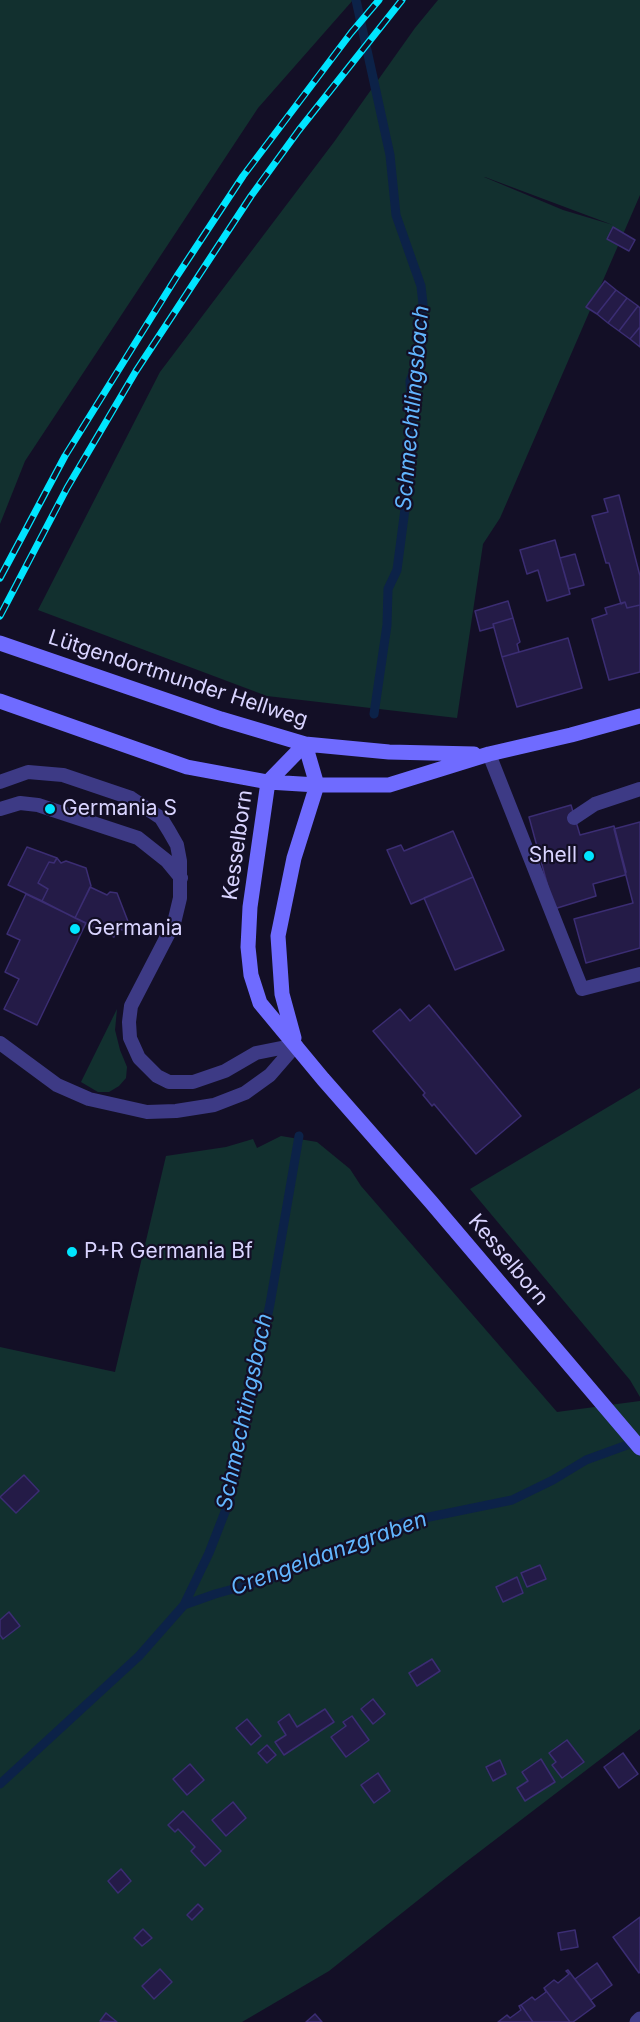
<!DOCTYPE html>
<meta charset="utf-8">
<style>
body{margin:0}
canvas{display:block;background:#130f26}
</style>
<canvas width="640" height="2022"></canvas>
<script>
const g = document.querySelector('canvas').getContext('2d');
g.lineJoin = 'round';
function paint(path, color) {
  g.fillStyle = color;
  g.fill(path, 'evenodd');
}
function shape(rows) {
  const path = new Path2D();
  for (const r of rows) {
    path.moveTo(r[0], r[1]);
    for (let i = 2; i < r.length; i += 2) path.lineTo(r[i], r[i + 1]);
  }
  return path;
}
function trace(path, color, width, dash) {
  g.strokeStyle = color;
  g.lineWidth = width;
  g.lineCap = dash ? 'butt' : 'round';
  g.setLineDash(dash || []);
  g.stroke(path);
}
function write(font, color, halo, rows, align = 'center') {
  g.font = font + ' Inter,sans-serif';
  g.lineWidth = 4.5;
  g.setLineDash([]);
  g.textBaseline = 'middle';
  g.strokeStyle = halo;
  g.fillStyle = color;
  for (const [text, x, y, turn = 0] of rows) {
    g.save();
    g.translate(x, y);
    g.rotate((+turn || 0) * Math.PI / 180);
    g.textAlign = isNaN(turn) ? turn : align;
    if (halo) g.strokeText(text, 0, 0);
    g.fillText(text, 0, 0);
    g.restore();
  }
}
paint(shape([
 [0,0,353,0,258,108,25,461,0,524],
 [438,0,640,0,640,195,500,518,483,544,457,718,267,696,38,610,160,372,334,142,415,28],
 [484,177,485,177,613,225,563,210],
 [117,1009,115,1030,120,1050,127,1067,126,1078,119,1086,109,1092,98,1092,81,1082],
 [640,1088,640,1397,630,1380,470,1189],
 [281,1136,317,1142,350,1169,361,1186,557,1412,640,1401,640,1729,466,1862,329,1971,242,2022,0,2022,0,1347,115,1372,166,1156,226,1147,253,1139,257,1148]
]), '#12302f');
trace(shape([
 [356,0,390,155,396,215,421,286,423,304,421,352,410,381,412,425,410,471,397,570,388,589,387,625,374,714],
 [184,1605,215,1594,269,1579,405,1522,512,1500,553,1480,586,1460,638,1441],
 [0,1784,139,1656,184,1605,209,1553,230,1499,241,1441,270,1304,299,1136]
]), '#0c2248', 9);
const building = shape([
 [613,227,635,240,629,251,607,239,613,227],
 [605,281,616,290,597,314,586,307,605,281],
 [616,290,627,298,608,323,597,314,616,290],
 [627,298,638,306,619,331,608,323,627,298],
 [638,306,640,308,640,327,630,339,619,331,638,306],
 [640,327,640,347,630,339,640,327],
 [619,495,640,576,640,605,627,608,625,602,621,604,609,563,606,563,592,516,608,512,604,499,619,495],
 [555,540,570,594,547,601,538,570,527,574,520,550,555,540],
 [575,554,584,585,569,589,560,558,575,554],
 [508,601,513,618,493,624,494,627,480,631,475,611,508,601],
 [625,602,627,608,640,605,640,672,609,680,592,619,607,614,605,608,625,602],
 [513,618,520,642,517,644,519,652,502,657,493,624,513,618],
 [568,638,582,688,517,707,502,657,568,638],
 [571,805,580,835,614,826,626,872,625,875,593,884,596,896,554,909,529,817,571,805],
 [640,822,640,948,586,963,574,919,633,903,614,829,640,822],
 [453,831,473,877,411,904,387,850,401,845,404,851,453,831],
 [27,847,57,858,54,863,49,862,38,883,48,889,42,901,8,885,27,847],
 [57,858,61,863,66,861,86,868,91,886,75,918,42,901,48,889,38,883,49,862,54,863,57,858],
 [473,877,504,950,455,970,424,898,473,877],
 [90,887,107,895,110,892,117,893,129,924,123,930,117,929,114,937,75,918,90,887],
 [26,894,86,923,37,1025,4,1009,19,979,5,972,20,940,7,934,26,894],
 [429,1005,521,1116,476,1154,434,1104,432,1106,423,1095,425,1093,373,1031,400,1009,410,1021,429,1005],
 [24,1475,39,1491,16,1513,0,1497,24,1475],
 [540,1565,546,1579,527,1587,521,1573,540,1565],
 [517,1577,523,1593,503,1602,496,1587,517,1577],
 [9,1612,20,1626,3,1639,0,1635,0,1620,9,1612],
 [432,1659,440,1671,417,1686,409,1673,432,1659],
 [373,1699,385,1714,373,1724,361,1709,373,1699],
 [325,1709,334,1722,284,1755,275,1742,286,1735,278,1722,289,1714,297,1727,325,1709],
 [352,1716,369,1740,346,1757,331,1737,346,1726,343,1722,352,1716],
 [247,1719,261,1736,251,1745,236,1728,247,1719],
 [567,1740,584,1762,562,1778,552,1765,556,1762,549,1753,567,1740],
 [267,1745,276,1755,267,1763,258,1753,267,1745],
 [623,1753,638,1774,619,1788,604,1767,623,1753],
 [541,1759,555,1782,525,1801,517,1788,528,1781,522,1772,541,1759],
 [500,1760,506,1774,493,1781,486,1767,500,1760],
 [190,1764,204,1780,187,1795,173,1779,190,1764],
 [378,1773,390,1791,374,1803,361,1785,378,1773],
 [233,1802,246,1818,226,1836,212,1820,233,1802],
 [183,1811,221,1851,205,1866,191,1851,195,1847,178,1829,175,1832,168,1825,183,1811],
 [121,1869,131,1881,118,1893,108,1881,121,1869],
 [198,1904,203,1909,192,1920,187,1915,198,1904],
 [640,1917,640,1972,639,1973,613,1937,640,1917],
 [143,1929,152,1938,142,1946,134,1938,143,1929],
 [575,1930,578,1947,561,1950,558,1933,575,1930],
 [597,1963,612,1985,591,2000,575,1979,597,1963],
 [160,1969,172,1982,154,1999,142,1986,160,1969],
 [568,1970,595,2006,573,2022,570,2022,544,1988,554,1980,558,1983,569,1974,566,1971,568,1970],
 [544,1988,570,2022,533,2022,521,2005,532,1997,535,2000,546,1992,544,1988],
 [521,2005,533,2022,498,2022,507,2015,510,2018,521,2010,519,2006,521,2005],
 [106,2013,117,2022,100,2021,106,2013],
 [315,2014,322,2022,306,2022,315,2014]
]);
paint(building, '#241b47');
trace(building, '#3b2d73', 1.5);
trace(shape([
 [489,754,582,989,640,974],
 [0,782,28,772,63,775,131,798,161,818,169,831,177,845,180,861,180,898,174,923,131,1006,129,1022,130,1038,139,1058,157,1076,169,1082,193,1082,225,1071,256,1053,296,1045],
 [0,809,20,803,38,805,138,838,167,861,181,878],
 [574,818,595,804,640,789],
 [0,1043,57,1085,89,1099,147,1112,176,1111,214,1105,245,1093,270,1075,296,1045]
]), '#3d3a85', 14);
trace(shape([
 [637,2022,640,2019]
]), '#3d3a85', 15);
trace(shape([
 [0,643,221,719,305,744,389,752,474,754],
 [0,701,187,767,268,782,317,785,389,785,489,754,571,735,640,716],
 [305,744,268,782,250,907,248,947,251,975,260,1003,323,1079,431,1202,640,1448],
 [294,1038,282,994,278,936,294,858,317,785,305,744]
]), '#6f6bff', 15);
const rail = shape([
 [0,578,65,456,177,276,243,176,351,33,379,0],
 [0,616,67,488,136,371,251,196,299,130,402,0]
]);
trace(rail, '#00e5ff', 7);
trace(rail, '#130f26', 4.5, [14]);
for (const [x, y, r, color] of [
 [50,809,6,"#00e5ff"],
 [589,856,6,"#00e5ff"],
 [75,929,6,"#00e5ff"],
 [72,1252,6,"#00e5ff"]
]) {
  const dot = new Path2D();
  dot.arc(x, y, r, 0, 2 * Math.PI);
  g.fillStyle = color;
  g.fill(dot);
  trace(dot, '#130f26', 2);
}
write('21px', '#d9d4ff', '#130f26', [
 ["Lütgendortmunder Hellweg",178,679,18],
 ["Kesselborn",238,845,-82],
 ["Kesselborn",508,1260,50]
]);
write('21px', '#d9d4ff', '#130f26', [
 ["Germania S",62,809],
 ["Shell",577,856,"right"],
 ["Germania",87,929],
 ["P+R Germania Bf",84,1252]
], 'left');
write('italic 22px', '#62b6ff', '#130f26', [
 ["Schmechtlingsbach",413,408,-85],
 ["Schmechtingsbach",245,1412,-78],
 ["Crengeldanzgraben",329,1554,-20]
]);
</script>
